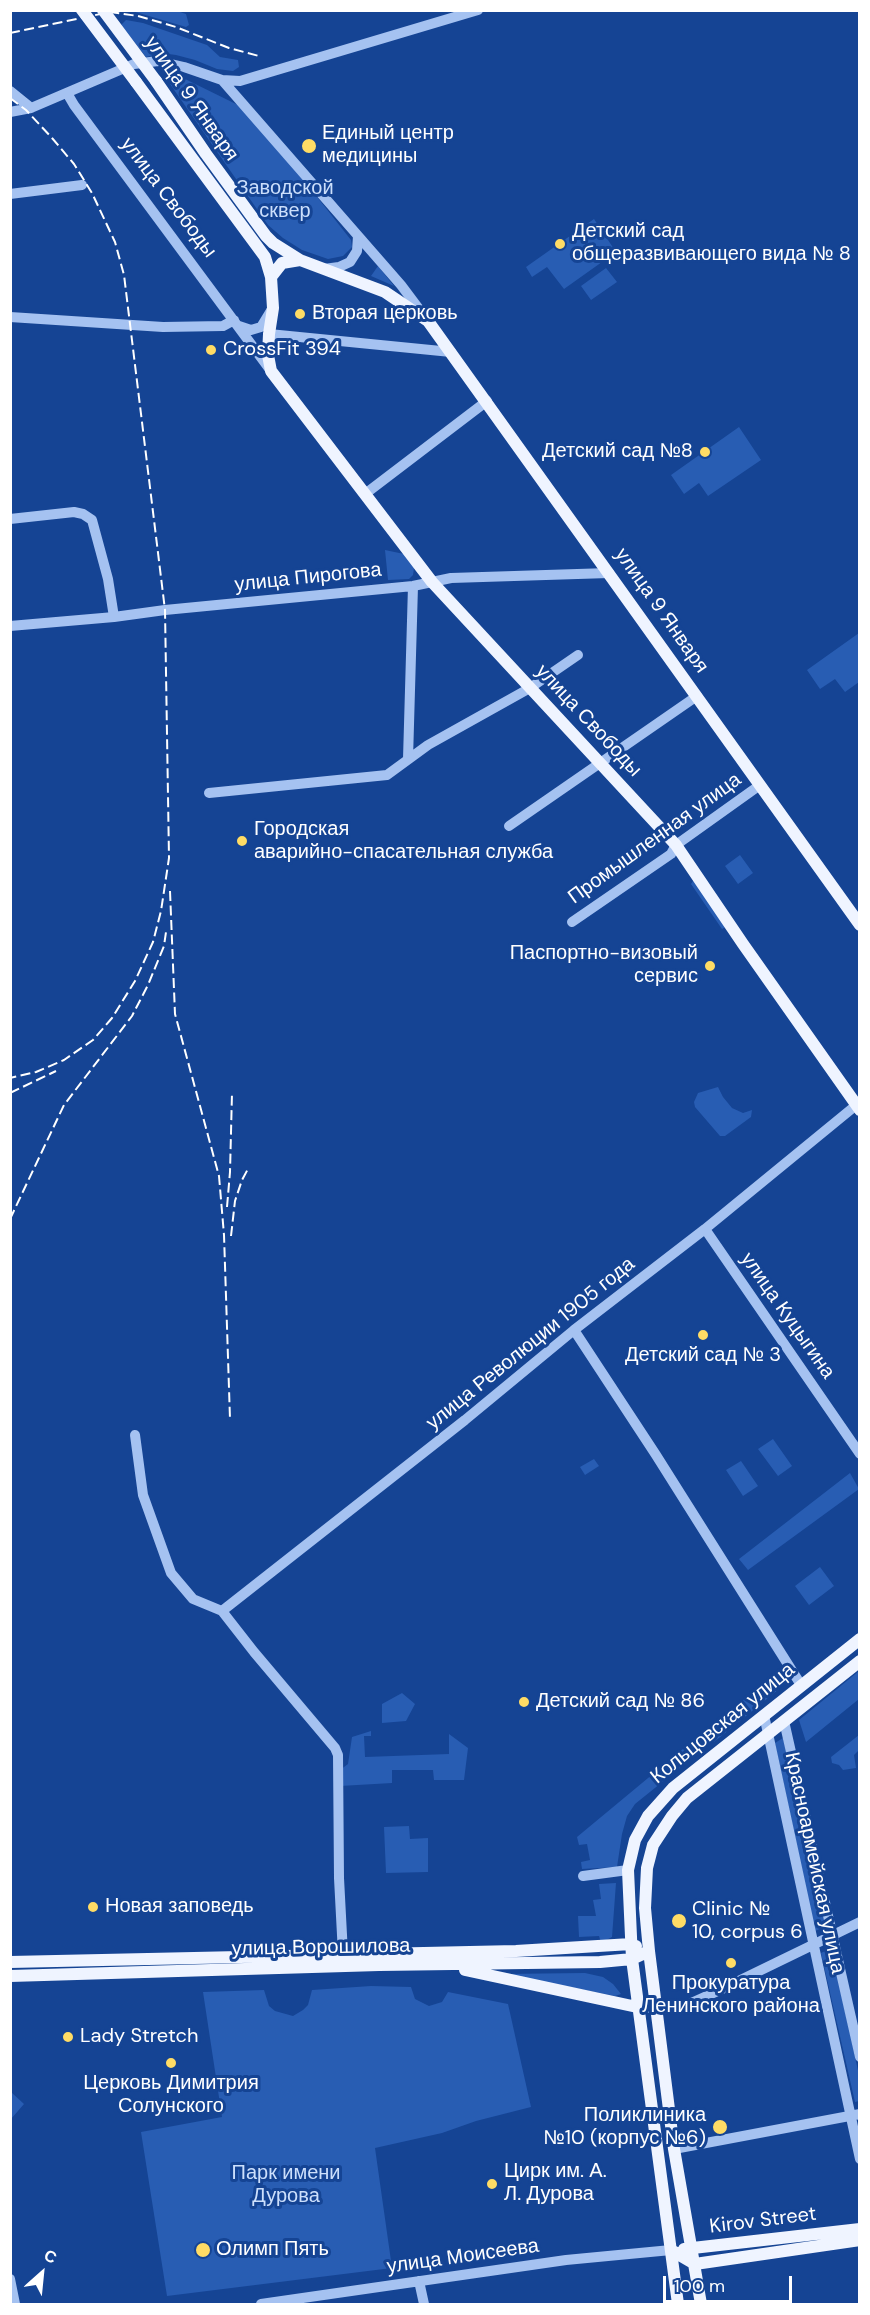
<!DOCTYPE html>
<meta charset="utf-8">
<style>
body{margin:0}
#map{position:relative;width:870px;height:2315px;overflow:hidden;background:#154494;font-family:"DM Sans",sans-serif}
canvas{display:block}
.frame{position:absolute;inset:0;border:12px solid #fff;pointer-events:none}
.north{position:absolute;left:12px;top:2243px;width:60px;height:60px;-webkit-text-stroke:4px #154494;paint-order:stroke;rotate:27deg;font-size:16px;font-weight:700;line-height:24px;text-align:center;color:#fff}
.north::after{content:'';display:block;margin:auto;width:21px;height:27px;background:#fff;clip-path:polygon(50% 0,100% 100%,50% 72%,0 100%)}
.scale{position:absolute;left:663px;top:2276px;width:129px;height:27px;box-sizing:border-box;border:3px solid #fff;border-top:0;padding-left:8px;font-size:18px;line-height:21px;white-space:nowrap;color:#fff;-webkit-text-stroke:4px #154494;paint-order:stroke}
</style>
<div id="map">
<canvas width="870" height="2315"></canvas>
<div class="frame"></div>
<div class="north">С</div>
<div class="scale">100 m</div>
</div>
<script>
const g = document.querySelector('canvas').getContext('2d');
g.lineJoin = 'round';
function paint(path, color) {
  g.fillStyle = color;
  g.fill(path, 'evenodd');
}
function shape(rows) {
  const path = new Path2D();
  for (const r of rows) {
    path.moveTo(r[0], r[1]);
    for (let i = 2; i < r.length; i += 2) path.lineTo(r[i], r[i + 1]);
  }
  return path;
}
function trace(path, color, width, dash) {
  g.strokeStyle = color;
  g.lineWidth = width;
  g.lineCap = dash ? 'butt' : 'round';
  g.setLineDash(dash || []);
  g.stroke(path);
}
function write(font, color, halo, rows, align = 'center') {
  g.font = font + ' "DM Sans",sans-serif';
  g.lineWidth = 6;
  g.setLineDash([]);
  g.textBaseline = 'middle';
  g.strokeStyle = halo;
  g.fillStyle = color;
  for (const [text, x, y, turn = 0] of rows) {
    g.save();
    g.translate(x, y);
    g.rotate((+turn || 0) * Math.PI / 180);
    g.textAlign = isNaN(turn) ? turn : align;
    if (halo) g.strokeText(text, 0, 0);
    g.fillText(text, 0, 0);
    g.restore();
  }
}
paint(shape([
 [132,11,177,11,186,14,189,25,186,27],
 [126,20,143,23,207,45,220,57,238,60,239,67,233,71,217,69,195,60,176,55,161,53,146,57,121,25],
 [181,77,240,106,262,127,351,240,352,247,343,256,328,259,302,250,283,238,268,225,170,84],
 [594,219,616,252,564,289,547,267,532,277,526,267],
 [378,266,394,286,371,276],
 [606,268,617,282,591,300,581,286],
 [739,427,761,460,708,496,699,483,684,494,671,475],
 [385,550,404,554,414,568,413,575,409,579,388,580],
 [859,633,859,682,845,692,835,679,820,689,807,670],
 [740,855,753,873,738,884,725,866],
 [695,878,727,926,722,929,691,884],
 [718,1087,723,1097,732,1108,743,1113,752,1110,751,1117,725,1136,720,1136,695,1107,694,1102,698,1093],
 [773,1439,792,1466,778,1476,758,1449],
 [594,1459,599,1466,585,1475,580,1467],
 [741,1461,758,1486,743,1496,726,1470],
 [850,1473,859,1489,748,1570,739,1559],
 [820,1567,834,1586,809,1605,795,1586],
 [859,1671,859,1699,806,1742,799,1720],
 [771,1677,779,1689,714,1742,711,1740,705,1744,705,1748,702,1750,694,1741],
 [402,1693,415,1704,406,1721,382,1723,382,1704],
 [371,1731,371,1736,364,1736,365,1757,449,1754,449,1734,468,1748,464,1780,434,1780,433,1770,392,1770,392,1783,340,1786,340,1770,348,1764,352,1737],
 [859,1735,859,1750,854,1755,856,1768,843,1770,839,1765,832,1763,831,1757],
 [783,1738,827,1926,815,1931,775,1743],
 [683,1749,691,1759,635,1804,627,1816,622,1834,617,1867,582,1869,581,1862,590,1860,587,1844,579,1845,577,1837],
 [409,1826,410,1839,428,1838,428,1872,386,1873,384,1827],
 [616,1883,612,1937,601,1943,599,1936,579,1937,578,1916,596,1916,593,1900,601,1899,599,1884],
 [831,1948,859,2075,859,2101,855,2102,821,1953],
 [585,1973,603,1977,613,1984,621,1994,615,1996,504,1974],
 [371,1986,411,1987,415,1999,429,2006,442,2002,448,1992,508,2004,531,2107,476,2121,442,2133,375,2148,392,2268,167,2296,141,2132,222,2117,203,1992,264,1990,269,2006,275,2011,293,2016,303,2010,308,2005,312,1990],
 [11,2092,24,2104,11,2119]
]), '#285db3');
trace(shape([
 [222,80,401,285,425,317],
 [10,91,31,108],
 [67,93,74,105,271,371],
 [10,112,31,108,134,64,158,61,184,67,222,80,240,81,478,10],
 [10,194,82,185],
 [324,269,339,267,350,262,357,251,358,236],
 [10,317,163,327,223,326,234,320],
 [239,326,251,330,261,327,272,309],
 [269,334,451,352],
 [365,494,487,401],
 [10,519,74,512,83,514,92,520,108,579,114,617],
 [10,626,114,617,165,610,413,586,451,578,609,573],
 [408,759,413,586],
 [209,793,387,775,428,745,530,688,578,655],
 [509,826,697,696],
 [572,922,671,854,676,845,760,785],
 [705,1229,860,1454],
 [574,1330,656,1455,801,1685],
 [135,1435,143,1495,171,1573,193,1599,222,1611],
 [222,1611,465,1420,574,1330,705,1229,860,1102],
 [222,1611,254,1652,335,1748,338,1755,339,1878,343,1954],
 [764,1715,860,2159],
 [784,1721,860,2057],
 [583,1876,628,1870],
 [637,2007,678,2009,720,1990,860,1922],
 [674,2149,860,2114],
 [10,2279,15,2304],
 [419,2281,424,2304],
 [261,2304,566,2260,671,2250]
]), '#a5c2f1', 10);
trace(shape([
 [156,81,206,154,266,236,273,243,300,260,385,292,428,321,860,925],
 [136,82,265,257,271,277,273,308,269,334,268,355,271,371,432,582,676,845,743,944,860,1110],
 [271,277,282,263,300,260],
 [10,1962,516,1951,631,1944,636,1946],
 [465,1970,637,2007],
 [10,1976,379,1965,600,1962,632,1959,649,1951],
 [684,2249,860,2229],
 [671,2250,695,2264,860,2240],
 [678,2304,632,1959,628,1870,635,1840,648,1816,673,1788,860,1639],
 [701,2304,674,2149,649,1951,645,1908,647,1868,653,1845,672,1816,687,1798,860,1661]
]), '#eff4ff', 12);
trace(shape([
 [10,33,110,12,138,16,176,27,229,48,259,56],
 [10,98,26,110,52,138,74,164,92,193,115,242,124,275,165,610,169,858,161,911,153,942,135,981,112,1018,93,1040,64,1060,36,1072,10,1078],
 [170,891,175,1014,219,1176,224,1235,230,1419],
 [10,1093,56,1071],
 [227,1207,230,1172,232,1093],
 [10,1219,64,1105,132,1016,148,985,164,946,166,932],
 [231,1236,235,1201,242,1180,249,1167]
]), '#fff', 2, [10, 4.5]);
trace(shape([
 [82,10,136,82],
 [103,10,156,81]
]), '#eff4ff', 12);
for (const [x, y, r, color] of [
 [309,146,8,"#ffdc65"],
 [560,244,6,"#ffdc65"],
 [300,314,6,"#ffdc65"],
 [211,350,6,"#ffdc65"],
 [705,452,6,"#ffdc65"],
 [242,841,6,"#ffdc65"],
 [710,966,6,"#ffdc65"],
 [703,1335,6,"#ffdc65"],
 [524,1702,6,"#ffdc65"],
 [93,1907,6,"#ffdc65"],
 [679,1921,8,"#ffdc65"],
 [731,1963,6,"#ffdc65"],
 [68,2037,6,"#ffdc65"],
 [171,2063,6,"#ffdc65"],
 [720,2127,8,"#ffdc65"],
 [492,2184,6,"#ffdc65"],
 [203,2250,8,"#ffdc65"]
]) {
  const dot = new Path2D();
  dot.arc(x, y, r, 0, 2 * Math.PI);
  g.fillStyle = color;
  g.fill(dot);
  trace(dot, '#154494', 2);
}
write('20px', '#fff', '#154494', [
 ["улица 9 Января",191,99,55],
 ["улица Свободы",168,198,53],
 ["улица Пирогова",308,578,-6],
 ["улица 9 Января",661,611,55],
 ["улица Свободы",588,721,47],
 ["Промышленная улица",655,839,-36],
 ["улица Куцыгина",787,1316,55],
 ["улица Революции 1905 года",531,1344,-39],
 ["Кольцовская улица",723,1724,-39],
 ["Красноармейская улица",814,1863,78],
 ["улица Ворошилова",321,1948,-1],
 ["Kirov Street",763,2221,-7],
 ["улица Моисеева",463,2257,-8]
]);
write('20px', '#fff', '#154494', [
 ["Единый центр",322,134],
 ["медицины",322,157],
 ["Детский сад",572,232],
 ["общеразвивающего вида № 8",572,255],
 ["Вторая церковь",312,314],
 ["CrossFit 394",223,350],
 ["Детский сад №8",693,452,"right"],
 ["Городская",254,830],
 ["аварийно-спасательная служба",254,853],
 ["Паспортно-визовый",698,954,"right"],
 ["сервис",698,977,"right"],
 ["Детский сад № 3",703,1356,"center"],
 ["Детский сад № 86",536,1702],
 ["Новая заповедь",105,1907],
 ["Clinic №",692,1910],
 ["10, corpus 6",692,1933],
 ["Прокуратура",731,1984,"center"],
 ["Ленинского района",731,2007,"center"],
 ["Lady Stretch",80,2037],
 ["Церковь Димитрия",171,2084,"center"],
 ["Солунского",171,2107,"center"],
 ["Поликлиника",706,2116,"right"],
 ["№10 (корпус №6)",706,2139,"right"],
 ["Цирк им. А.",504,2172],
 ["Л. Дурова",504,2195],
 ["Олимп Пять",216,2250]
], 'left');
write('20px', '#ccdffc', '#154494', [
 ["Заводской",285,189],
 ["сквер",285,212],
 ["Парк имени",286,2174],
 ["Дурова",286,2197]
]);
</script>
